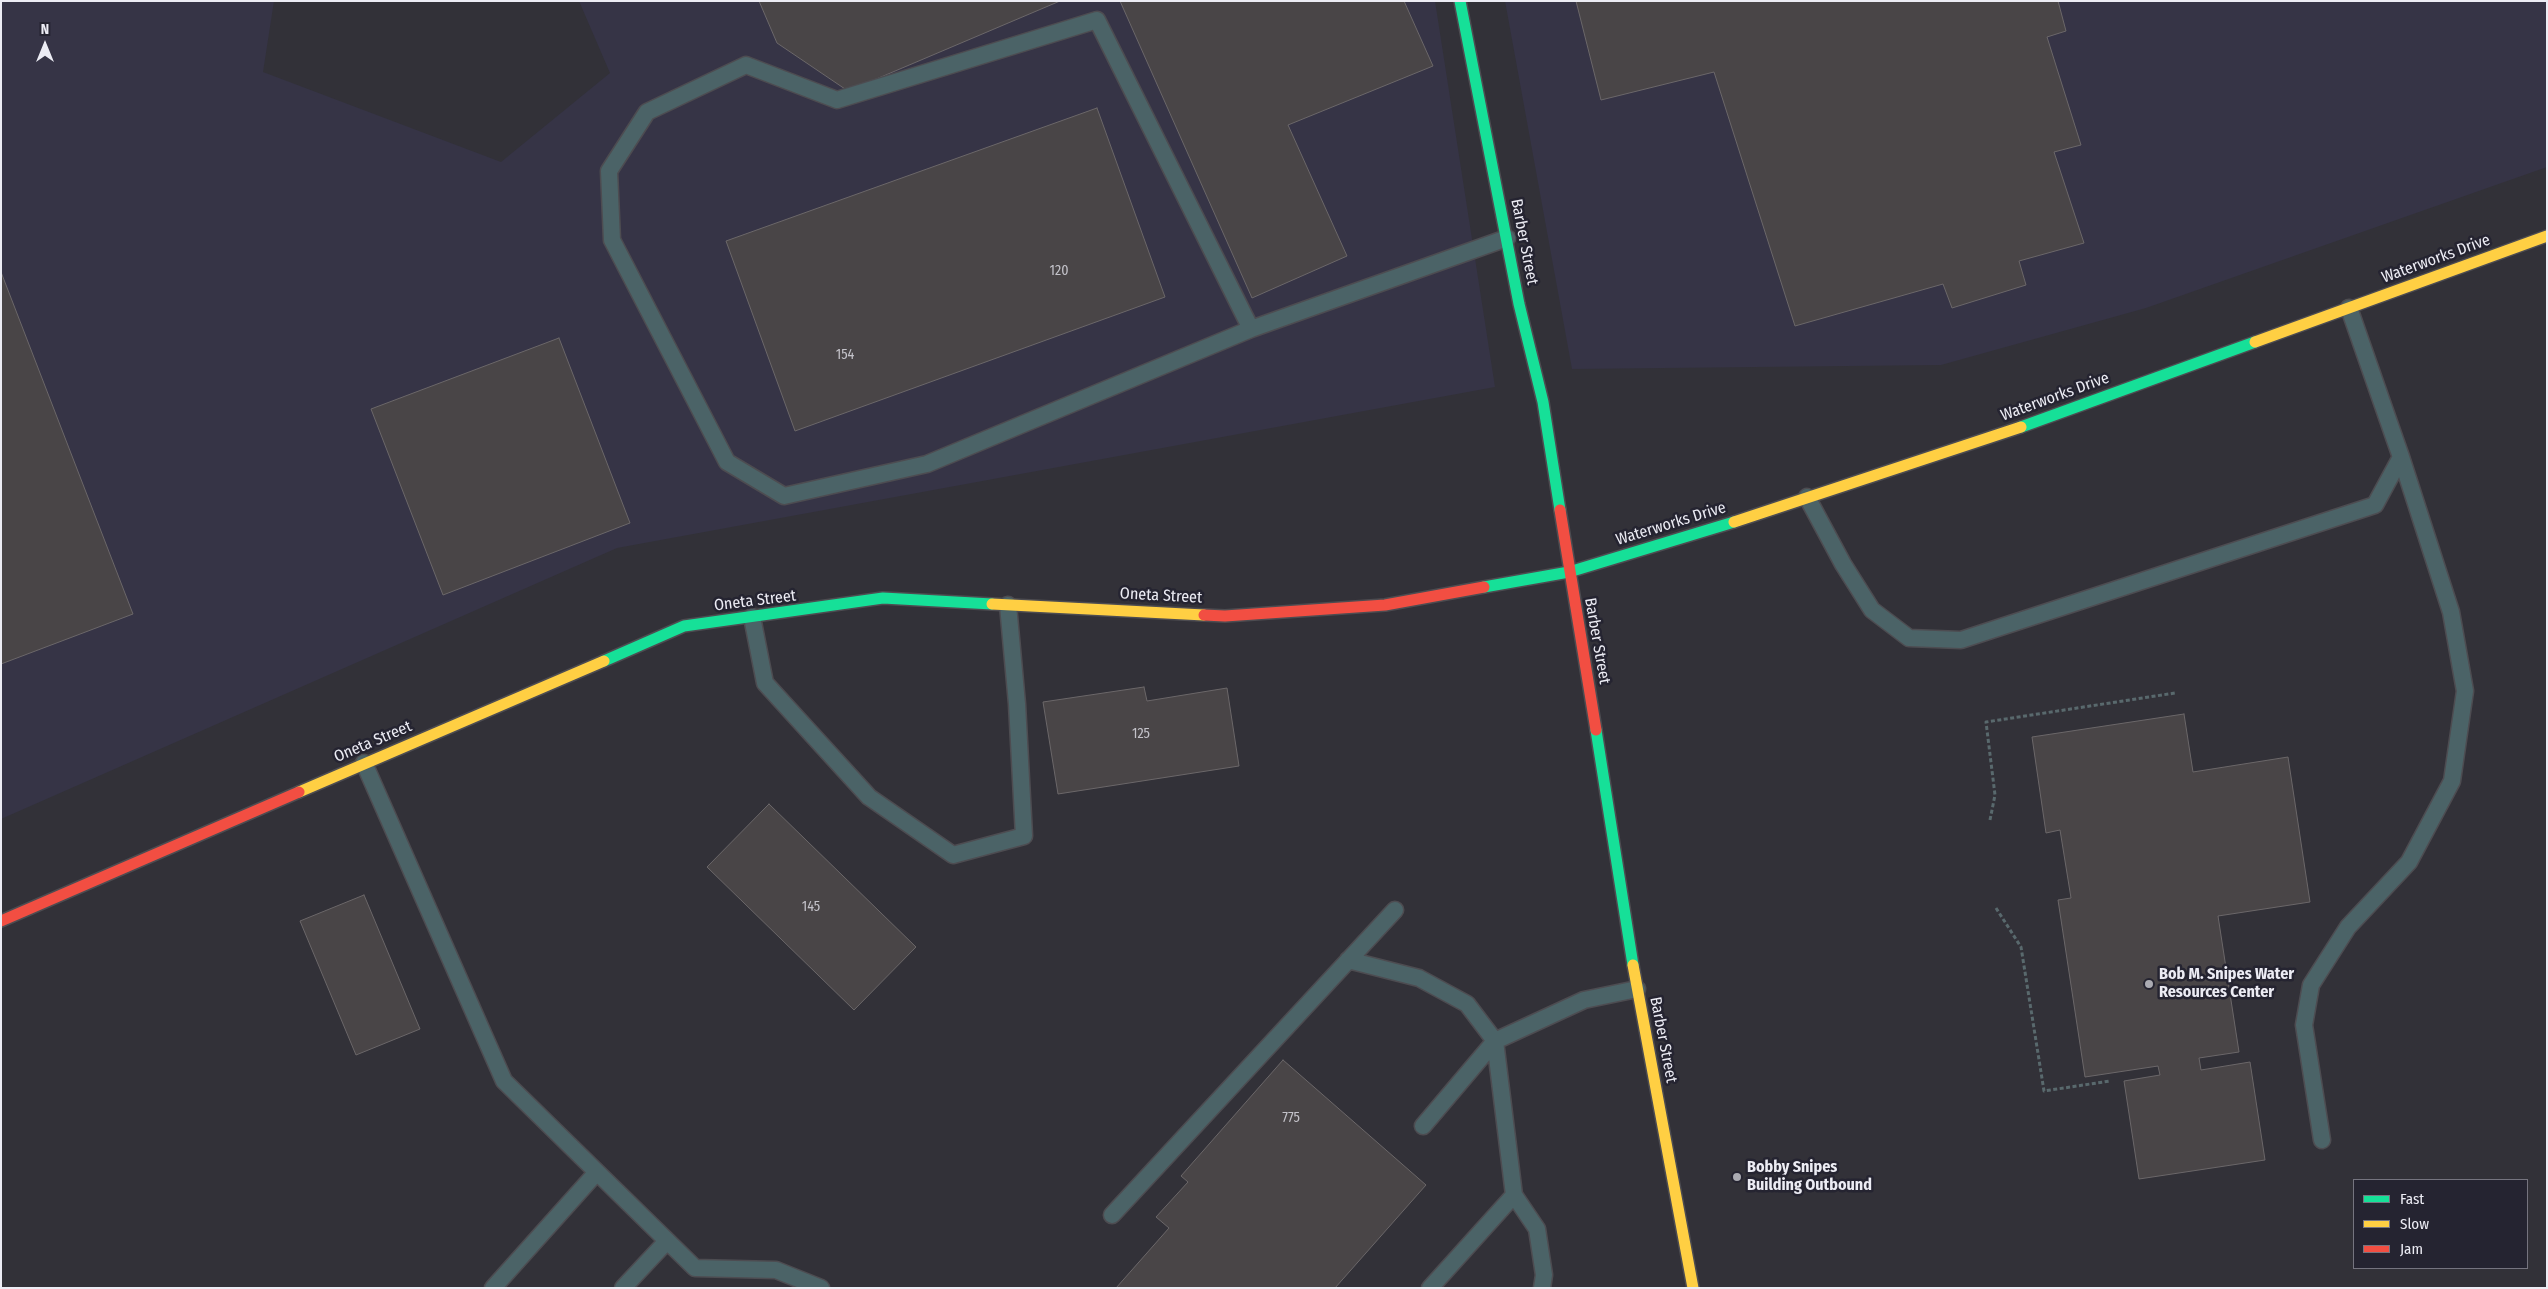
<!DOCTYPE html>
<style>
body{margin:0}
#map{position:relative;width:2548px;height:1289px;overflow:hidden;background:#323138;font-family:"Fira Sans Condensed",sans-serif}
canvas{display:block}
.frame{position:absolute;inset:0;border:2px solid #ececf4;pointer-events:none}
.legend{position:absolute;left:2353px;top:1179px;width:175px;height:90px;box-sizing:border-box;background:#252431;border:1px solid #75747f;margin:0;padding:6px 9px;list-style:none;font-size:15px;color:#ececf4}
.legend li{display:flex;align-items:center;gap:10px;height:25px}
.legend b{width:25px;border:1px solid #75747f}
.north{position:absolute;left:20px;top:20px;width:50px;height:50px;-webkit-text-stroke:4px #252431;paint-order:stroke;rotate:0deg;font-size:14px;font-weight:700;line-height:20px;text-align:center;color:#ececf4}
.north::after{content:'';display:block;margin:auto;width:18px;height:22px;background:#ececf4;clip-path:polygon(50% 0,100% 100%,50% 72%,0 100%)}
</style>
<div id="map">
<canvas width="2548" height="1289"></canvas>
<div class="frame"></div>
<ul class="legend">
<li><b style="height:6px;background:#16e098"></b>Fast</li>
<li><b style="height:6px;background:#ffcf43"></b>Slow</li>
<li><b style="height:6px;background:#f24e42"></b>Jam</li>
</ul>
<div class="north">N</div>
</div>
<script>
const g = document.querySelector('canvas').getContext('2d');
g.lineJoin = 'round';
function paint(path, color) {
  g.fillStyle = color;
  g.fill(path, 'evenodd');
}
function shape(rows) {
  const path = new Path2D();
  for (const r of rows) {
    path.moveTo(r[0], r[1]);
    for (let i = 2; i < r.length; i += 2) path.lineTo(r[i], r[i + 1]);
  }
  return path;
}
function trace(path, color, width, dash) {
  g.strokeStyle = color;
  g.lineWidth = width;
  g.lineCap = dash ? 'butt' : 'round';
  g.setLineDash(dash || []);
  g.stroke(path);
}
function write(font, color, halo, rows, align = 'center') {
  g.font = font + ' "Fira Sans Condensed",sans-serif';
  g.lineWidth = 5;
  g.setLineDash([]);
  g.textBaseline = 'middle';
  g.strokeStyle = halo;
  g.fillStyle = color;
  for (const [text, x, y, turn = 0] of rows) {
    g.save();
    g.translate(x, y);
    g.rotate((+turn || 0) * Math.PI / 180);
    g.textAlign = isNaN(turn) ? turn : align;
    if (halo) g.strokeText(text, 0, 0);
    g.fillText(text, 0, 0);
    g.restore();
  }
}
paint(shape([
 [1,1,274,1,263,72,501,162,610,73,579,1,1435,1,1495,387,617,548,1,819],
 [1505,1,2547,1,2547,167,2146,308,1941,365,1572,369]
]), '#363446');
const building = shape([
 [759,1,1060,1,848,91,777,43,759,1],
 [1120,1,1404,1,1433,66,1288,125,1347,256,1252,298,1120,1],
 [1576,1,2058,1,2066,31,2047,37,2081,145,2054,152,2084,243,2019,261,2026,285,1952,308,1943,284,1795,326,1714,72,1601,100,1576,1],
 [1097,108,1165,297,795,431,726,241,1097,108],
 [1,272,133,614,1,664,1,272],
 [559,338,630,523,443,595,371,409,559,338],
 [1144,687,1147,701,1227,688,1239,766,1058,794,1043,702,1144,687],
 [2184,714,2193,772,2288,757,2310,902,2218,916,2239,1052,2199,1058,2201,1070,2250,1062,2265,1160,2139,1179,2124,1081,2160,1075,2158,1066,2085,1077,2058,900,2071,898,2060,830,2046,833,2032,737,2184,714],
 [769,804,916,947,854,1010,707,867,769,804],
 [364,895,420,1029,356,1055,300,921,364,895],
 [1283,1060,1426,1185,1335,1288,1116,1288,1169,1228,1156,1217,1188,1182,1181,1176,1283,1060]
]);
paint(building, '#494547');
trace(building, '#6b6769', 1);
const lane = shape([
 [1251,329,1097,20,837,100,746,65,647,112,609,171,612,240,727,462,784,496,927,464,1251,329,1507,238],
 [1807,497,1843,564,1872,610,1909,638,1961,640,2375,505,2401,457,2349,308],
 [752,617,765,683,869,797,953,855,1024,836,1017,704,1008,605],
 [364,763,504,1081,695,1268,776,1270,821,1288],
 [1348,960,1419,978,1467,1004,1495,1041,1514,1195,1537,1229,1544,1275,1542,1288],
 [1423,1126,1495,1041,1584,1000,1637,989],
 [2322,1140,2304,1025,2311,985,2348,927,2409,862,2452,781,2465,691,2451,612,2401,457],
 [1112,1215,1395,910],
 [493,1288,597,1172],
 [623,1288,667,1241],
 [1430,1288,1514,1195]
]);
const fast = shape([
 [1460,1,1519,304,1543,402,1560,510],
 [2021,427,2255,342],
 [1484,587,1569,572,1734,522],
 [604,661,684,626,883,598,992,604],
 [1596,730,1633,965]
]);
const slow = shape([
 [2255,342,2547,236],
 [1734,522,2021,427],
 [992,604,1204,615],
 [299,792,604,661],
 [1633,965,1693,1288]
]);
const jam = shape([
 [1560,510,1596,730],
 [1204,615,1225,616,1385,605,1484,587],
 [1,921,299,792]
]);
trace(lane, '#4d4c51', 19);
trace(fast, '#4d4c51', 14);
trace(slow, '#4d4c51', 14);
trace(jam, '#4d4c51', 14);
trace(shape([
 [1990,820,1995,795,1986,722,2175,693],
 [1996,908,2021,947,2044,1091,2110,1081]
]), '#59696d', 3, [4, 2.5]);
trace(lane, '#4b6367', 16);
trace(fast, '#16e098', 11);
trace(slow, '#ffcf43', 11);
trace(jam, '#f24e42', 11);
for (const [x, y, r, color] of [
 [2149,984,5,"#ababb2"],
 [1737,1177,5,"#ababb2"]
]) {
  const dot = new Path2D();
  dot.arc(x, y, r, 0, 2 * Math.PI);
  g.fillStyle = color;
  g.fill(dot);
  trace(dot, '#252431', 2);
}
write('14px', '#c3c2c9', null, [
 ["120",1059,271],
 ["154",845,355],
 ["125",1141,734],
 ["145",811,907],
 ["775",1291,1118]
]);
write('16px', '#ececf4', '#252431', [
 ["Barber Street",1524,242,79],
 ["Waterworks Drive",2436,259,-20],
 ["Waterworks Drive",2055,397,-20],
 ["Waterworks Drive",1671,524,-17],
 ["Oneta Street",1161,596,3],
 ["Oneta Street",755,601,-7],
 ["Barber Street",1597,641,80],
 ["Oneta Street",373,742,-23],
 ["Barber Street",1663,1040,79]
]);
write('bold 16px', '#ececf4', '#252431', [
 ["Bob M. Snipes Water",2159,975],
 ["Resources Center",2159,993],
 ["Bobby Snipes",1747,1168],
 ["Building Outbound",1747,1186]
], 'left');
</script>
